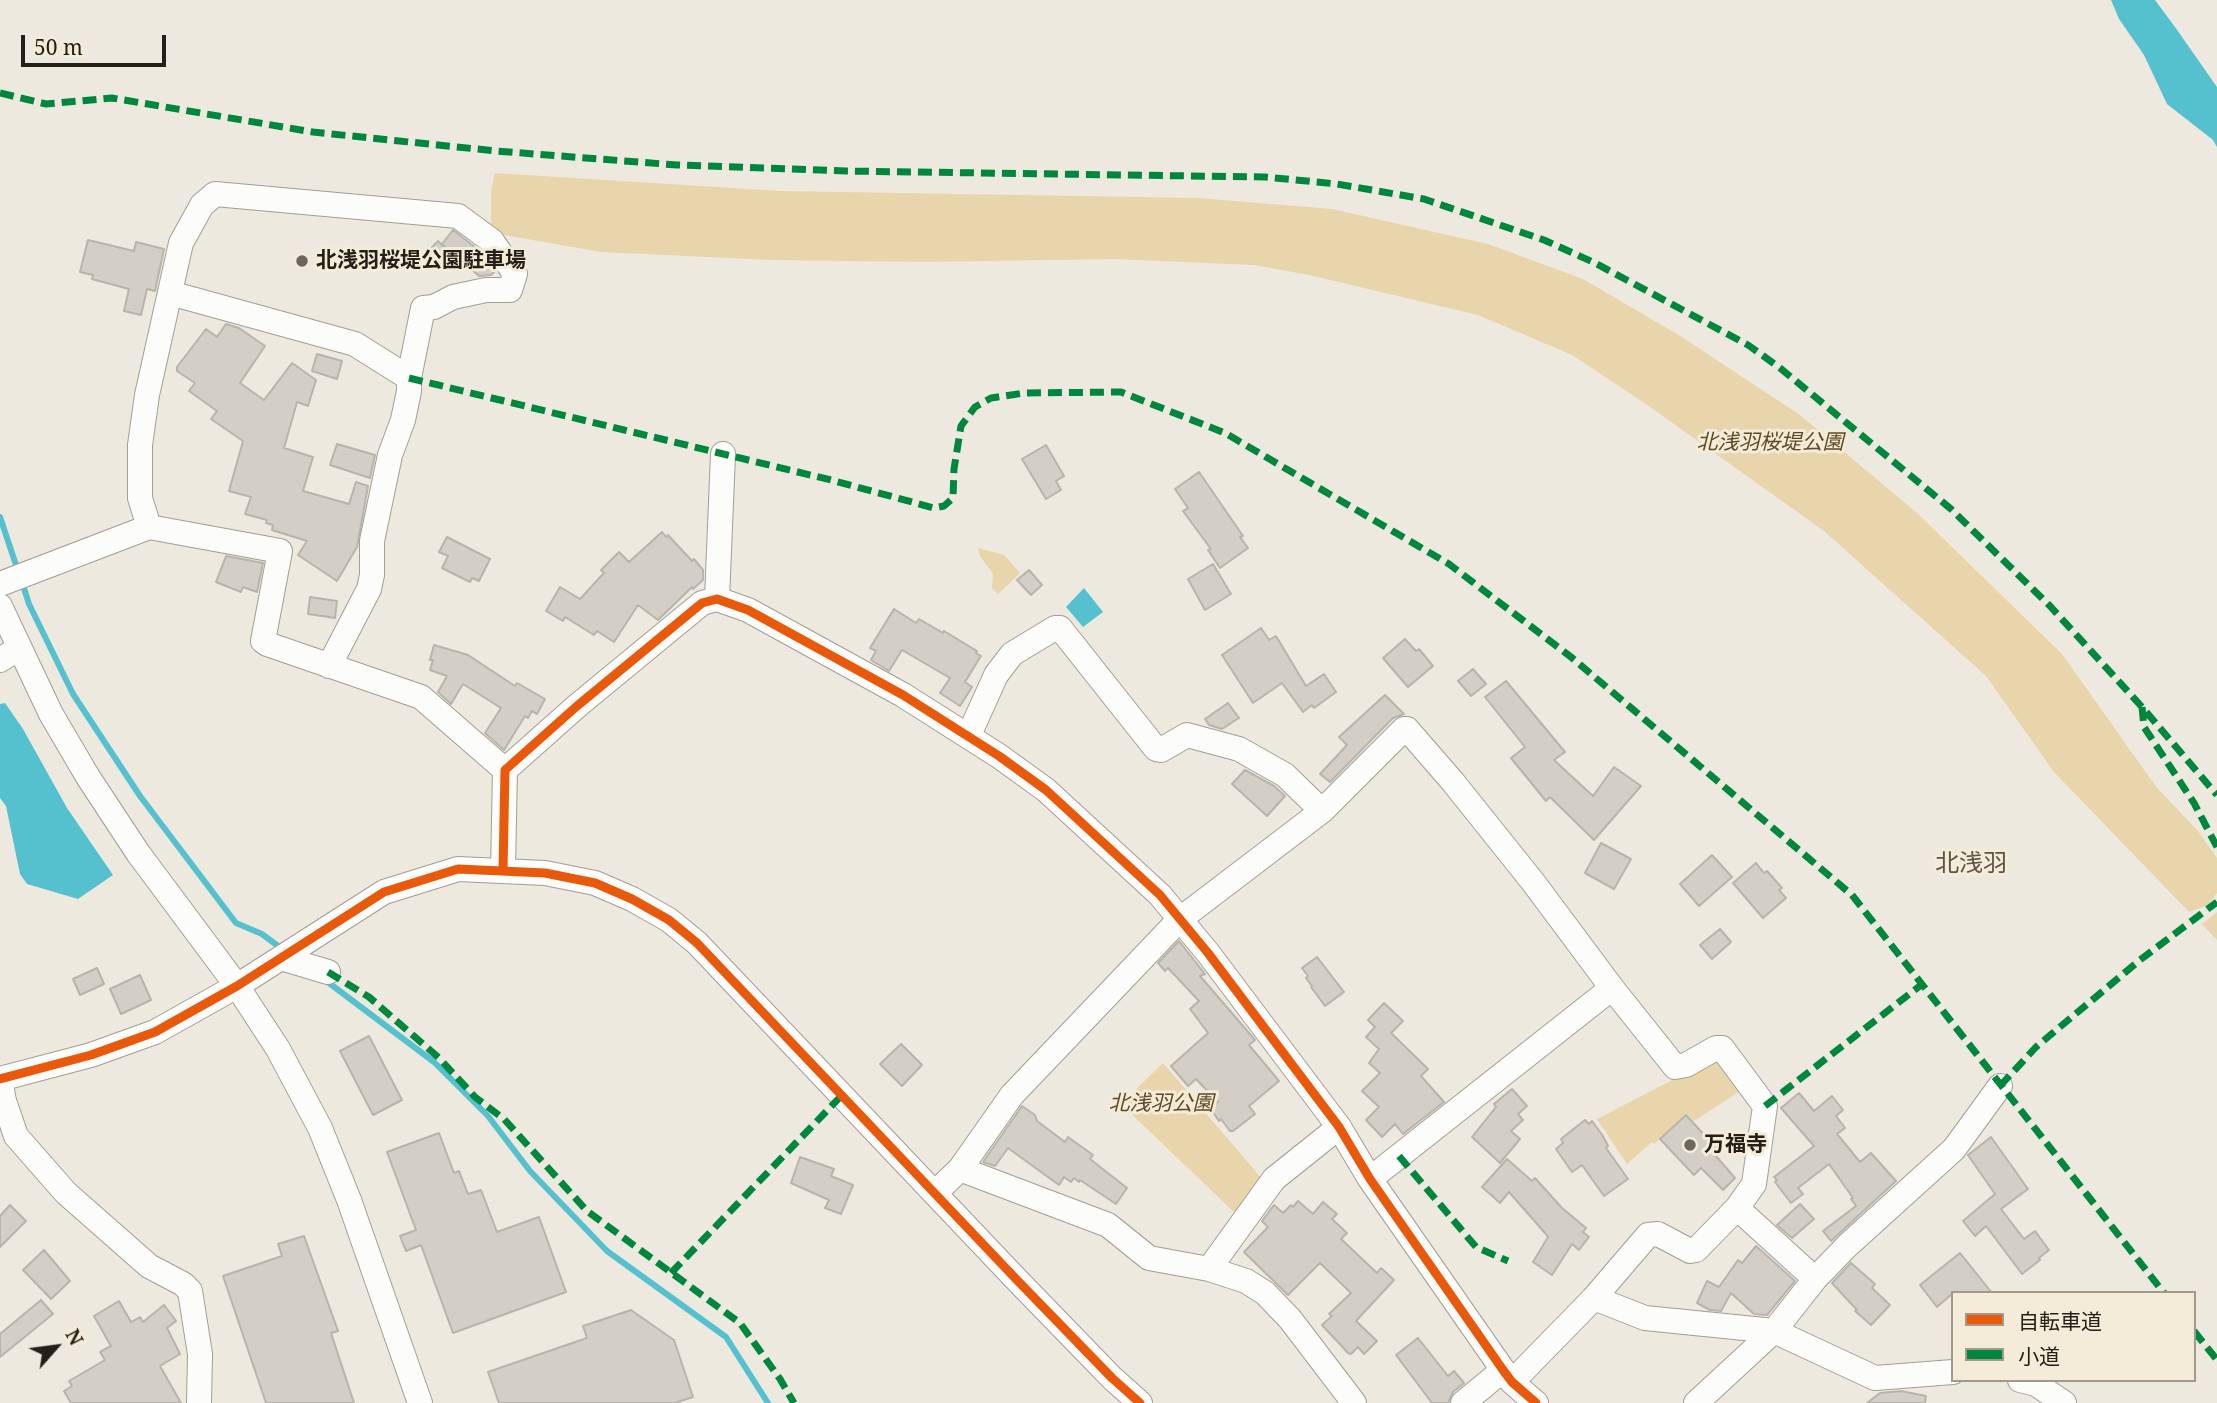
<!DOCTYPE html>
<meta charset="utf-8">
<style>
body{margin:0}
#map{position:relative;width:2217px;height:1403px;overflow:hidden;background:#eee9de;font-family:"Noto Serif","Noto Sans JP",serif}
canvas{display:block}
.legend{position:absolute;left:1951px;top:1291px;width:245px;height:91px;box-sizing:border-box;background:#f4ebd8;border:2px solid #a19a8c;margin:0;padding:9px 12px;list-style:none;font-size:21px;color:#242019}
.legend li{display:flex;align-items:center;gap:14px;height:35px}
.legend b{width:35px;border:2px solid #a19a8c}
.north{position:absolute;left:21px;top:1312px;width:70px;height:70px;-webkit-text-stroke:5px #f4ebd8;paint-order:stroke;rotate:62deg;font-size:19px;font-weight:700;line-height:28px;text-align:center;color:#242019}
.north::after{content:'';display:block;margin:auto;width:24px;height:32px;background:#242019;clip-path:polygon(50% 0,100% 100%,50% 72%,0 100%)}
.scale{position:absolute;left:21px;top:35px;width:145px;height:32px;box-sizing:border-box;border:4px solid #242019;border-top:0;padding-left:9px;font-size:21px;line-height:24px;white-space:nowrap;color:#242019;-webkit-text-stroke:5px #f4ebd8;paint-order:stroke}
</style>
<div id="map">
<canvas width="2217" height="1403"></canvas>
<ul class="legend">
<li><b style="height:9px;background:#e8590c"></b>自転車道</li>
<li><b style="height:9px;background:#00873e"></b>小道</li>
</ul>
<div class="north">N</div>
<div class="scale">50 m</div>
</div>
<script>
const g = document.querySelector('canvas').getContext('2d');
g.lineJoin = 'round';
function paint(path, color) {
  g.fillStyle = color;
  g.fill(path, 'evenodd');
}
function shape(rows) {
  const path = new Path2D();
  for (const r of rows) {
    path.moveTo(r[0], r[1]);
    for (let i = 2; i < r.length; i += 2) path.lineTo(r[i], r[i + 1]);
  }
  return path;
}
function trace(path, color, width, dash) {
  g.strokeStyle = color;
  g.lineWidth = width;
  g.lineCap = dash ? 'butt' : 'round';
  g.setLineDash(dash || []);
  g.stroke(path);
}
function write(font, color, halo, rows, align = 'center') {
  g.font = font + ' "Noto Serif","Noto Sans JP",serif';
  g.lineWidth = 6;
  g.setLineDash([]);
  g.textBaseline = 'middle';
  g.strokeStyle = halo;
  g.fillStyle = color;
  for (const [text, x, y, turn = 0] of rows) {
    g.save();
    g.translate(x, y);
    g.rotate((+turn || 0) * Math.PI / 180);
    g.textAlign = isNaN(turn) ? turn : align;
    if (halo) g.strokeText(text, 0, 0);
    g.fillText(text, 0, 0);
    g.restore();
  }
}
paint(shape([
 [495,173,781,191,1198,198,1332,209,1488,244,1583,279,1682,337,1800,415,1917,513,2062,654,2157,788,2198,831,2217,858,2217,893,2208,905,2189,912,2054,772,1986,676,1824,531,1646,404,1572,355,1478,315,1309,275,1254,265,1114,259,924,262,771,260,601,252,504,235,491,224,491,192],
 [978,548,1004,555,1020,573,998,594,992,588,993,574,980,556],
 [2217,912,2217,940,2202,924],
 [1719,1056,1742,1090,1694,1121,1686,1114,1654,1144,1652,1142,1627,1164,1597,1119],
 [1163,1063,1263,1180,1237,1215,1121,1104]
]), '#e8d5ab');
paint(shape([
 [2111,0,2155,0,2175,27,2217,87,2217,147,2213,140,2167,104,2144,55,2119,19],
 [1084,588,1103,612,1083,627,1066,607],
 [5,703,23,729,67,808,113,875,78,899,27,884,20,874,6,806,0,798,0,704]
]), '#56c1ce');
trace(shape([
 [0,517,18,571],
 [22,582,29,604,73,694,140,796,236,923,262,934,282,949],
 [325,980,434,1062,488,1116,530,1171,607,1251,726,1337,768,1403]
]), '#56c1ce', 6);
const building = shape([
 [453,230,481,252,495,271,491,275,479,276,442,244,453,230],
 [88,240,134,251,136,242,164,249,155,291,147,289,141,315,124,311,129,289,92,279,93,275,80,272,88,240],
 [438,241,450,253,438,265,426,254,438,241],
 [226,324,239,328,265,346,240,383,264,400,292,363,316,380,308,406,297,402,284,448,313,457,303,491,349,504,356,482,368,486,357,547,337,581,298,555,307,541,272,530,273,525,266,523,267,520,245,514,251,497,229,491,243,441,211,419,217,411,189,391,195,383,177,371,177,367,206,329,217,337,226,324],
 [317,354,342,361,337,379,312,371,317,354],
 [337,444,375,455,370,478,330,465,337,444],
 [1046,445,1064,476,1056,481,1061,490,1046,499,1022,459,1046,445],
 [1199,472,1243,536,1240,537,1248,548,1220,568,1208,550,1211,549,1183,511,1188,508,1175,489,1199,472],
 [662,532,666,537,668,535,692,561,694,559,703,570,703,580,693,589,692,587,658,620,638,605,614,642,597,631,594,635,565,617,563,621,546,611,560,587,580,599,604,573,601,570,619,552,629,562,662,532],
 [447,537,490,559,479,581,472,578,470,582,442,568,448,556,439,552,447,537],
 [226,556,263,563,257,592,243,587,241,592,216,582,226,556],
 [1213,564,1231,594,1205,610,1188,579,1213,564],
 [1029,570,1042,585,1031,595,1017,580,1029,570],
 [310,597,337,601,335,618,308,614,310,597],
 [894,609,916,623,919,619,943,633,944,631,977,651,976,653,981,656,965,682,972,687,960,706,940,693,950,678,902,650,889,671,871,660,876,651,870,648,894,609],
 [1261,628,1269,640,1276,636,1306,686,1324,674,1336,692,1314,708,1312,705,1303,712,1282,683,1253,703,1222,655,1261,628],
 [1405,639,1416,651,1419,649,1433,666,1408,687,1383,658,1405,639],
 [434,645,468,655,515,686,517,683,545,699,537,714,532,711,528,718,525,716,504,750,485,733,501,708,463,684,451,704,438,692,447,676,430,670,433,660,430,660,434,645],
 [1473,669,1486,684,1471,696,1458,681,1473,669],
 [1506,681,1565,752,1554,760,1593,796,1614,767,1641,786,1594,840,1550,797,1546,801,1511,758,1525,747,1485,697,1506,681],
 [1385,695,1404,714,1393,718,1330,782,1320,774,1347,745,1339,737,1385,695],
 [1228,703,1239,718,1222,729,1209,725,1205,719,1228,703],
 [1245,770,1274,786,1285,796,1267,816,1232,784,1245,770],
 [1601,843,1631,859,1614,889,1585,873,1601,843],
 [1712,855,1732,877,1699,906,1680,884,1712,855],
 [1756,863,1764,873,1767,871,1782,888,1779,890,1786,898,1763,918,1733,883,1756,863],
 [1720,929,1731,942,1712,959,1700,945,1720,929],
 [1179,941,1205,974,1200,976,1255,1040,1249,1045,1279,1081,1249,1106,1255,1114,1233,1131,1230,1131,1221,1119,1219,1121,1210,1108,1218,1102,1196,1079,1188,1086,1171,1066,1208,1033,1190,1009,1199,1001,1168,968,1165,971,1158,963,1179,941],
 [1317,957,1344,992,1325,1006,1311,987,1312,986,1306,978,1308,976,1302,968,1317,957],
 [97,968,104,984,80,995,73,979,97,968],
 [140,975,151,1000,121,1014,110,989,140,975],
 [1384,1003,1403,1021,1391,1033,1428,1069,1421,1076,1444,1102,1403,1134,1395,1124,1382,1137,1366,1120,1379,1107,1362,1091,1380,1073,1369,1063,1379,1049,1366,1037,1375,1027,1368,1020,1384,1003],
 [369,1036,402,1100,373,1115,340,1051,369,1036],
 [901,1044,922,1065,902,1086,880,1064,901,1044],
 [1512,1089,1527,1106,1518,1114,1523,1120,1511,1131,1520,1139,1500,1163,1472,1137,1496,1107,1494,1104,1512,1089],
 [1799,1093,1814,1111,1832,1096,1843,1110,1836,1116,1845,1128,1837,1134,1860,1162,1871,1153,1896,1181,1831,1241,1823,1231,1856,1206,1851,1199,1853,1198,1829,1164,1798,1188,1803,1194,1791,1203,1775,1182,1777,1180,1774,1177,1814,1146,1781,1108,1799,1093],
 [1022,1106,1035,1115,1037,1121,1065,1142,1068,1137,1093,1155,1090,1159,1127,1188,1116,1204,1080,1180,1079,1182,1074,1178,1071,1182,1064,1177,1059,1185,1008,1148,995,1166,983,1162,1022,1106],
 [1686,1115,1719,1151,1715,1155,1735,1178,1723,1190,1701,1168,1694,1175,1660,1139,1686,1115],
 [1585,1120,1589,1124,1592,1121,1603,1136,1608,1146,1606,1148,1628,1179,1604,1196,1582,1165,1572,1172,1556,1149,1563,1143,1561,1139,1585,1120],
 [439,1133,454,1173,459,1171,468,1194,481,1190,497,1232,539,1217,566,1292,453,1333,421,1245,406,1251,400,1236,416,1230,387,1152,439,1133],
 [1991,1137,2028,1189,2001,1209,2024,1239,2035,1231,2049,1250,2039,1258,2040,1260,2022,1274,1986,1226,1975,1236,1963,1221,1995,1194,1968,1155,1991,1137],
 [800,1157,834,1169,831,1176,853,1185,841,1214,825,1208,829,1200,791,1183,800,1157],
 [1507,1159,1532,1181,1535,1178,1562,1208,1586,1228,1583,1232,1589,1237,1579,1250,1572,1244,1552,1275,1533,1262,1548,1237,1545,1233,1509,1192,1500,1203,1482,1187,1507,1159],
 [1298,1201,1313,1214,1323,1202,1337,1214,1332,1219,1347,1233,1341,1239,1377,1273,1381,1268,1394,1280,1356,1321,1377,1341,1364,1354,1358,1347,1351,1354,1348,1353,1322,1325,1332,1316,1329,1314,1351,1293,1320,1263,1288,1295,1244,1252,1268,1227,1262,1221,1274,1205,1283,1213,1291,1205,1293,1207,1298,1201],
 [1800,1204,1814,1219,1792,1238,1777,1225,1800,1204],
 [10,1205,26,1221,0,1247,0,1216,10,1205],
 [304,1236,338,1331,331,1333,354,1403,266,1403,223,1276,282,1256,278,1244,304,1236],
 [1756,1246,1795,1281,1767,1315,1754,1314,1731,1293,1721,1311,1710,1310,1697,1303,1707,1281,1719,1287,1738,1260,1742,1263,1756,1246],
 [44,1250,70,1281,51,1299,23,1270,44,1250],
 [1960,1253,1992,1293,1953,1293,1937,1307,1920,1285,1960,1253],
 [1851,1263,1875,1284,1872,1288,1890,1305,1871,1325,1855,1311,1857,1310,1832,1283,1851,1263],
 [41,1300,53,1314,0,1357,0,1334,41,1300],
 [119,1301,131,1322,140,1317,143,1322,164,1305,176,1321,167,1328,180,1354,160,1366,181,1403,71,1403,64,1391,72,1386,69,1381,105,1360,100,1352,111,1346,94,1316,119,1301],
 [631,1310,674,1340,693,1397,675,1403,499,1403,488,1372,587,1338,583,1326,631,1310],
 [1418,1338,1448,1376,1454,1371,1464,1383,1453,1392,1448,1403,1432,1403,1396,1355,1418,1338],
 [1901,1391,1926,1396,1925,1403,1867,1403,1880,1393,1901,1391]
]);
paint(building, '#d3cfc6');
trace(building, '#b8b4ab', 2);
const minor = shape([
 [170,293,355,344,409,378,409,391,403,420,390,455,372,541,372,575,369,589,329,666],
 [409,378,423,308,434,307,453,297,486,290,510,290,515,274,492,241,458,216,215,194,202,205,181,243,147,395,140,445,140,498,149,527,280,551,263,641,267,644,421,697,505,770],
 [0,584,149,527],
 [717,599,723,454],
 [0,606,51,714,88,777,138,853,237,986,278,1049,320,1128,349,1200,420,1403],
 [0,660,19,648],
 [969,735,996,675,1012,654,1055,628,1060,628,1156,749,1161,750,1187,735,1239,749,1285,775,1322,811],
 [503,870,505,770,577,706,702,603,717,599,748,610,903,695,999,756,1046,790,1160,895,1208,953,1339,1127,1370,1179,1503,1370,1512,1382,1536,1403],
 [281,958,328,972],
 [0,1079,91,1055,155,1032,237,986,384,892,458,869,545,873,595,883,632,899,669,920,697,943,1016,1279,1112,1378,1140,1403],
 [0,1079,4,1101,16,1136,66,1193,149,1266,183,1284,190,1291,200,1354,199,1403],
 [960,1169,1108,1225,1149,1258,1209,1269,1246,1281,1265,1293,1290,1319,1354,1403],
 [1370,1179,1612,988,1675,1067,1686,1065,1716,1048,1722,1048,1765,1106,1754,1184,1737,1208,1696,1250,1690,1251,1658,1234,1648,1235,1594,1298,1512,1382],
 [935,1193,960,1169,1012,1095,1179,920,1322,811,1404,729,1407,729,1453,782,1533,882,1612,988],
 [1737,1208,1815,1279],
 [1209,1269,1274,1179,1339,1127],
 [1594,1298,1645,1318,1774,1331,1875,1378,1953,1372],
 [2020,1380,2036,1384,2064,1403],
 [1463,1403,1503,1370],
 [1696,1403,1774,1331,1815,1279,1848,1245,1954,1149,2000,1086]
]);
trace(minor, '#a29e95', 26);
trace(minor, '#fcfcfa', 24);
trace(shape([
 [0,93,46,104,112,98,313,132,496,151,677,165,846,171,1265,177,1337,184,1424,199,1544,240,1595,263,1748,345,1780,368,1951,509,2050,606,2142,707,2217,795],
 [409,378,831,480,934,508,944,506,953,498,954,469,961,426,975,407,991,398,1024,393,1121,392,1225,433,1449,564,1571,657,1852,895,2164,1293],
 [2142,707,2144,727,2194,803,2217,847],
 [328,972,369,997,439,1058,475,1097,504,1119,587,1211,740,1323,780,1379,794,1403],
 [2000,1086,2036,1047,2140,960,2217,902],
 [1765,1106,1921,985],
 [1399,1156,1476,1247,1508,1261],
 [671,1273,843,1094],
 [2194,1331,2217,1360]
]), '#00873e', 7, [14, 7]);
trace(shape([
 [503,870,505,770,577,706,702,603,717,599,748,610,903,695,999,756,1046,790,1160,895,1208,953,1339,1127,1370,1179,1503,1370,1512,1382,1536,1403],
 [0,1079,91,1055,155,1032,237,986,384,892,458,869,545,873,595,883,632,899,669,920,697,943,1016,1279,1112,1378,1140,1403]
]), '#e8590c', 9);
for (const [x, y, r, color] of [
 [302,261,7,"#6b665e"],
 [1690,1145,7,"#6b665e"]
]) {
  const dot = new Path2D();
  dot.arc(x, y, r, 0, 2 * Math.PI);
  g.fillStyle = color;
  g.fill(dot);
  trace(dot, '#f4ebd8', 2.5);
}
write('bold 21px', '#242019', '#f4ebd8', [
 ["北浅羽桜堤公園駐車場",316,261],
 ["万福寺",1704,1145]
], 'left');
write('italic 21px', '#5c4b25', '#f4ebd8', [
 ["北浅羽桜堤公園",1770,443],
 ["北浅羽公園",1161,1104]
]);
write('24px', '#5c5544', '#f4ebd8', [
 ["北浅羽",1971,864]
]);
</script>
